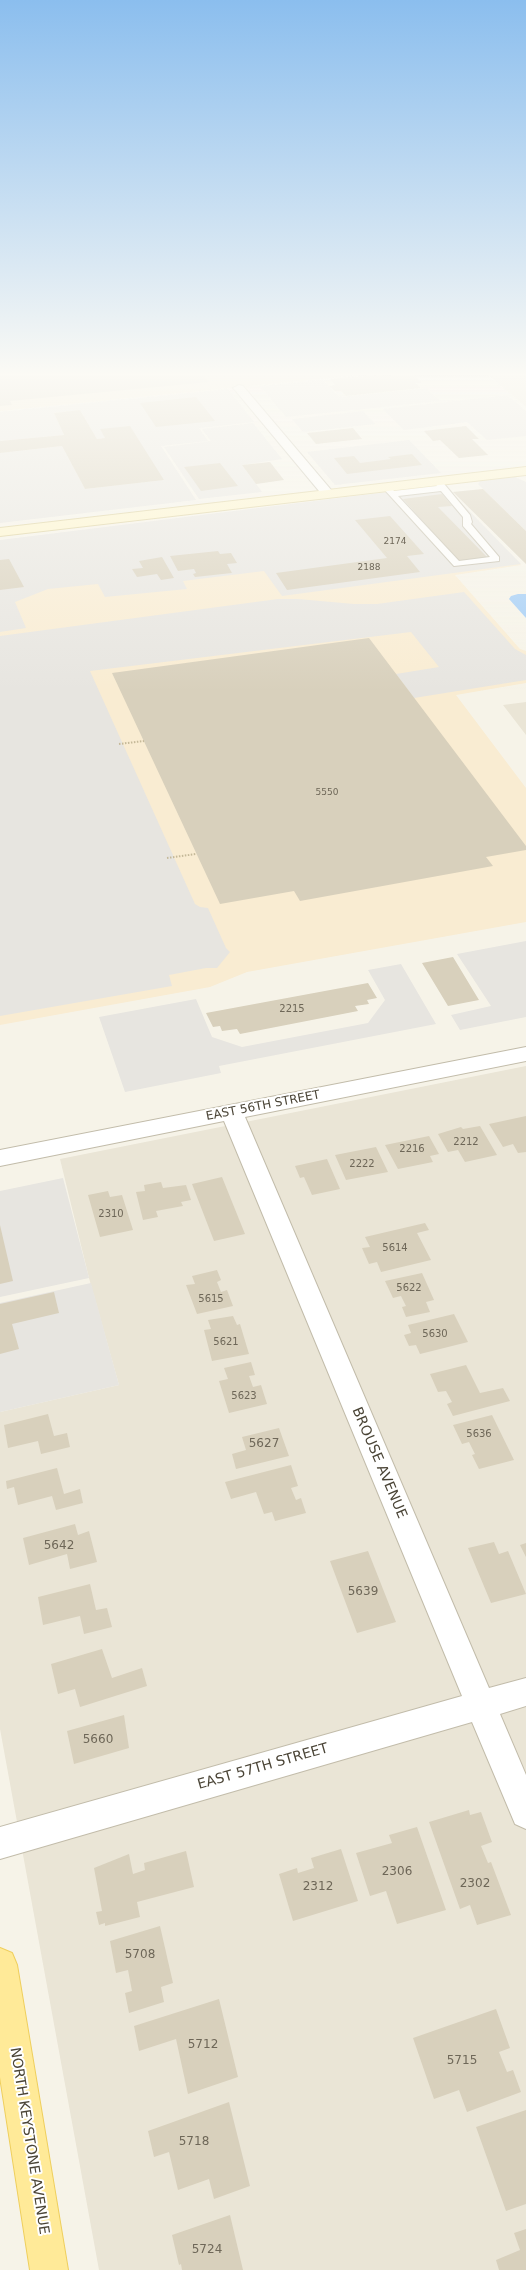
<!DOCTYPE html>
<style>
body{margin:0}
canvas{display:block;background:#f6f3e8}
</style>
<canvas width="526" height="2270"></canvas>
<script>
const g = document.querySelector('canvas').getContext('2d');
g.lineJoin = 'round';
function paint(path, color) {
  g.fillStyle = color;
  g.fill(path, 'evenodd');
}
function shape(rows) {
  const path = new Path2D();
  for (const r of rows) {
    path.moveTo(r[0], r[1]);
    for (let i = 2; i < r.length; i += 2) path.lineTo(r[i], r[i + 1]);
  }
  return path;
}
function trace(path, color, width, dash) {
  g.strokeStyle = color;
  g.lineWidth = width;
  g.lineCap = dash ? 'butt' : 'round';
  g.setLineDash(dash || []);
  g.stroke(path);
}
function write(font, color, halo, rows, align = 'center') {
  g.font = font + ' "DejaVu Sans",sans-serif';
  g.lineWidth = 4;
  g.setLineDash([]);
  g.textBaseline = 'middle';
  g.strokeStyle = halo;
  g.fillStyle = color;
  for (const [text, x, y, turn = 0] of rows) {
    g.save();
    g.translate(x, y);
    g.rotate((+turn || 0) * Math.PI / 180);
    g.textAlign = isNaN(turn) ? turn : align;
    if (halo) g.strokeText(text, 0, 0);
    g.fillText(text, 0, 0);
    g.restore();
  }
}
paint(shape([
 [488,375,526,375,526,407],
 [526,702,526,735,503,705],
 [526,1066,526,2270,99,2270,0,1729,0,1412,119,1385,89,1278,60,1159]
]), '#eae5d6');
paint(shape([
 [0,375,359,375,0,411],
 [446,489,521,565,455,575,520,649,526,651,526,683,456,695,526,788,526,922,247,972,210,987,0,1025,0,542]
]), '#f9ecd2');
paint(shape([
 [323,380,340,397,427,388,440,401,286,417,260,386],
 [228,389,254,422,199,428,208,441,161,446,196,500,0,523,0,453,62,446,85,489,164,480,101,429,105,438,97,439,80,410,54,413,64,435,0,441,0,412],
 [507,395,526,411,526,436,487,440,467,422,404,430,383,409],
 [363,411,375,424,303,432,292,419],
 [253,423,282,459,242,465,262,492,199,499,164,447,211,441,202,429],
 [409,440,441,473,335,485,307,452],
 [513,476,526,482,526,531,478,484,480,482,479,480],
 [444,485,521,564,282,596,264,571,183,581,187,589,105,597,98,584,48,589,15,602,26,628,0,632,0,540],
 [464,592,515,649,526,655,526,680,414,698,396,674,439,667,411,632,90,671,195,904,200,907,208,908,226,948,230,952,217,968,206,968,169,975,172,986,0,1016,0,636,278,599,298,599,354,604,377,604],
 [526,941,526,1017,460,1030,451,1015,491,1006,457,954],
 [401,964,436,1024,219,1066,221,1073,125,1092,99,1017,196,999,212,1037,242,1047,368,1023,385,1000,368,970],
 [63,1178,89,1278,0,1297,0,1191],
 [91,1283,119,1385,0,1412,0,1303]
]), '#e7e5e0');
paint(shape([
 [518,594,526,594,526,618,509,599,511,596]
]), '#a0ccf7');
paint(shape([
 [0,375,203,375,209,382,10,401,12,405,0,406],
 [378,375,415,376,422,383,415,383,421,388,346,396,341,391,335,391,329,386,335,385,330,379],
 [196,397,215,421,156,427,140,403],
 [80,410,97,439,105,438,100,429,130,426,164,480,85,489,62,446,0,453,0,441,64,435,54,413],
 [466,426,479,439,472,439,488,455,459,458,440,440,433,441,424,431],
 [353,428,362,439,316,444,307,433],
 [412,454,422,465,347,474,334,458,354,456,360,463,391,459,388,457],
 [270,462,284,480,256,484,242,465],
 [220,463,238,486,201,491,184,467],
 [483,489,526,531,526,564,453,492],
 [442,494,452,506,438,507,488,558,459,562,403,499],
 [390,516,424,554,407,556,420,572,287,590,276,573,387,558,355,520],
 [218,551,220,554,231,553,237,563,227,564,232,573,195,577,193,574,196,573,194,569,178,571,170,556],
 [162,557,174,578,161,580,157,574,137,577,132,569,143,568,139,561],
 [9,559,24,587,0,590,0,560],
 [369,638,526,846,526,850,486,857,493,866,300,901,294,891,220,904,112,673],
 [453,957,479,1000,448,1006,422,963],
 [368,983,377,998,367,1000,369,1004,355,1006,358,1011,240,1034,237,1029,222,1031,220,1026,213,1027,206,1013],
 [526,1116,526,1152,518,1153,513,1144,503,1147,489,1124],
 [480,1126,497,1155,465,1162,458,1150,448,1152,438,1134,461,1127,463,1129],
 [429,1136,439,1154,430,1156,433,1162,398,1169,385,1145],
 [376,1147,388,1172,346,1180,335,1155],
 [327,1159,340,1189,312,1195,304,1177,300,1178,295,1166],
 [222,1177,245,1234,214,1241,192,1184],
 [161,1182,163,1188,186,1185,191,1200,181,1202,183,1206,156,1211,158,1217,143,1220,136,1192,145,1191,144,1185],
 [108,1191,110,1197,122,1195,133,1230,100,1237,88,1195],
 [425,1223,429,1230,417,1233,431,1260,381,1272,377,1262,369,1264,362,1248,370,1247,365,1237],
 [0,1225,13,1281,0,1284],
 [217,1270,221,1280,217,1282,221,1292,227,1290,233,1306,197,1314,186,1285,195,1284,192,1276],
 [422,1273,434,1300,426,1302,430,1312,406,1317,402,1307,406,1306,401,1296,393,1298,385,1281],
 [54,1292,59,1313,12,1324,19,1349,0,1354,0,1304],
 [454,1314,468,1342,420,1354,416,1345,409,1346,404,1335,411,1333,408,1325],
 [233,1316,237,1325,240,1324,249,1354,212,1361,204,1330,211,1329,208,1320],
 [251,1362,255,1375,249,1376,253,1387,261,1385,267,1404,229,1413,219,1381,228,1379,224,1368],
 [466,1365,480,1393,503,1388,510,1401,453,1416,447,1404,452,1402,446,1391,438,1392,430,1374],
 [48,1414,54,1436,67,1433,70,1447,41,1454,38,1441,8,1448,4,1425],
 [492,1415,514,1460,479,1469,472,1455,475,1454,469,1442,462,1444,453,1425],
 [279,1428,289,1456,236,1469,232,1454,246,1450,242,1437],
 [291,1465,298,1486,291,1488,296,1500,301,1498,306,1513,275,1521,272,1512,264,1514,256,1492,231,1499,225,1482],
 [57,1468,64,1494,80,1489,83,1503,56,1510,52,1496,18,1505,14,1487,7,1489,6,1481],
 [75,1524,78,1535,89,1531,97,1562,70,1569,67,1554,29,1565,23,1538],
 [494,1542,499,1554,508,1551,526,1594,491,1603,468,1548],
 [526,1543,526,1557,520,1545],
 [368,1551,396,1622,357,1633,330,1561],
 [90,1584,96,1610,107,1608,112,1627,84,1634,80,1616,43,1625,38,1597],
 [102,1649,112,1678,142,1668,147,1686,80,1707,75,1689,58,1694,51,1664],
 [124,1715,129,1748,74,1764,67,1731],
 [469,1810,470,1815,481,1812,492,1842,481,1846,488,1863,491,1862,511,1915,477,1925,470,1905,460,1909,429,1822],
 [417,1827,446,1910,397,1924,386,1891,370,1896,356,1853,392,1843,389,1835],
 [341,1849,358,1901,293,1921,279,1874,297,1868,298,1873,314,1868,311,1858],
 [186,1851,194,1887,137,1902,140,1917,105,1926,105,1923,99,1925,96,1912,102,1911,94,1868,129,1854,133,1874,145,1870,144,1863],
 [160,1926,173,1983,161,1987,164,2002,129,2013,125,1993,132,1991,128,1970,116,1973,110,1941],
 [219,1999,238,2077,188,2094,176,2039,139,2051,134,2026],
 [496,2009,510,2048,499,2052,507,2072,513,2070,521,2092,467,2112,459,2090,434,2099,413,2038],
 [229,2102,250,2186,214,2199,209,2179,178,2190,169,2152,154,2157,148,2131],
 [526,2110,526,2204,506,2211,476,2127],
 [230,2215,243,2270,182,2270,181,2264,179,2265,172,2235],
 [526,2229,526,2270,499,2270,496,2260,520,2250,514,2233]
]), '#d8d0bc');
const lane = shape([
 [434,479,440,479,470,515,472,522,471,524,499,557,499,561,454,566,382,487,389,485,394,491,437,486,433,481,434,479],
 [441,491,463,517,463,526,490,557,459,561,398,496,441,491]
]);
const street = shape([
 [239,385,243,386,332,491,334,494,332,497,324,497,235,390,233,388,239,385],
 [526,1047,526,1061,245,1117,489,1688,526,1678,526,1706,500,1714,526,1775,526,1829,515,1824,472,1722,0,1859,0,1827,462,1696,224,1121,0,1166,0,1150,526,1047]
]);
const secondary = shape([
 [526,467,526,475,0,536,0,528,526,467]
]);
const primary = shape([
 [0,1948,12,1953,17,1965,68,2270,30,2270,0,2077,0,1948]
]);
trace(lane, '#c2bcaa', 2);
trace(street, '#c2bcaa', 2);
trace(secondary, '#dacd94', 2);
trace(primary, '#efcf5d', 2);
trace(shape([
 [119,744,144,741],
 [167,858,196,854]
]), '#c5b999', 2, [1.5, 1.5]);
paint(lane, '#fff');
paint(street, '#fff');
paint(secondary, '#fff6c9');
paint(primary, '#ffea98');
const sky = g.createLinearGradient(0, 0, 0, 692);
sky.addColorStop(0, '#8bbeee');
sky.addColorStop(0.54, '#fbfaf5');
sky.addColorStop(1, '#fbfaf500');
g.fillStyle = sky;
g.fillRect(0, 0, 526, 692);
write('9px', '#6e6758', null, [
 ["2174",395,542],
 ["2188",369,568],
 ["5550",327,793]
]);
write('10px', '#6e6758', null, [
 ["2215",292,1009],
 ["2212",466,1142],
 ["2216",412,1149],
 ["2222",362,1164],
 ["2310",111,1214],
 ["5614",395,1248],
 ["5622",409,1288],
 ["5615",211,1299],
 ["5630",435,1334],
 ["5621",226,1342],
 ["5623",244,1396],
 ["5636",479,1434]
]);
write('12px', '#4a4436', '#fff', [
 ["EAST 56TH STREET",263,1106,-11]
]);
write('12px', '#6e6758', null, [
 ["5627",264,1444],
 ["5642",59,1546],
 ["5639",363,1592],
 ["5660",98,1740],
 ["2306",397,1872],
 ["2302",475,1884],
 ["2312",318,1887],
 ["5708",140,1955],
 ["5712",203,2045],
 ["5715",462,2061],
 ["5718",194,2142],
 ["5724",207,2250]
]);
write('14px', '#4a4436', '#fff', [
 ["BROUSE AVENUE",379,1463,67],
 ["EAST 57TH STREET",263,1767,-16],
 ["NORTH KEYSTONE AVENUE",29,2141,81]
]);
</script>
